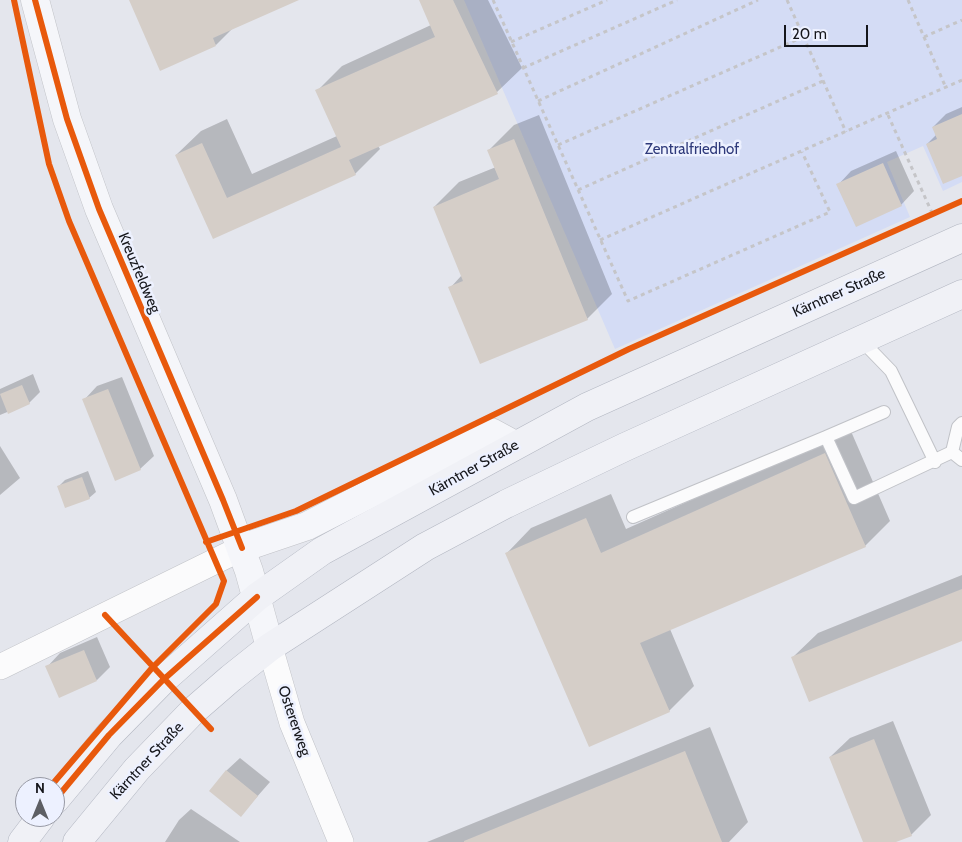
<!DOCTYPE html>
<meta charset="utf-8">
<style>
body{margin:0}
#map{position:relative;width:962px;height:842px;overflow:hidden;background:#e4e6ed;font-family:Cabin,sans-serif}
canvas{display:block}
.north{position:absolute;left:15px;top:777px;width:50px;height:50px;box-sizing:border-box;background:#edf1ff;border:1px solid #9799a4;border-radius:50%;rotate:0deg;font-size:14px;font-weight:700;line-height:20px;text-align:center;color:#15161b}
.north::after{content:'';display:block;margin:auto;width:18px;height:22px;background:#5d5f64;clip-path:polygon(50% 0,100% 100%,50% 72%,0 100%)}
.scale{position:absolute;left:784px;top:25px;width:84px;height:22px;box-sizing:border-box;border:2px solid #15161b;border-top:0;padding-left:6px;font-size:15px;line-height:18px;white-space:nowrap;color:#15161b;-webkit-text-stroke:4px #edf1ff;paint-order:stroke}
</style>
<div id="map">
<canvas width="962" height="842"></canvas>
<div class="north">N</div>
<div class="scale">20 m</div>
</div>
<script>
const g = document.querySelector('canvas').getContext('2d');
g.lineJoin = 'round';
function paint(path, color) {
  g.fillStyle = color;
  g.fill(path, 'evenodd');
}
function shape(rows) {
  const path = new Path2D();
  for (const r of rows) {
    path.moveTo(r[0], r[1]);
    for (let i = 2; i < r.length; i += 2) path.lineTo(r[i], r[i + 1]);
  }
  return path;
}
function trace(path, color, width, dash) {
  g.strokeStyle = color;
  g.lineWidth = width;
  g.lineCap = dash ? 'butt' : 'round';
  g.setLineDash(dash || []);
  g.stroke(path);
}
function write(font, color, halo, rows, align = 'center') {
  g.font = font + ' Cabin,sans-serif';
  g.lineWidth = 5;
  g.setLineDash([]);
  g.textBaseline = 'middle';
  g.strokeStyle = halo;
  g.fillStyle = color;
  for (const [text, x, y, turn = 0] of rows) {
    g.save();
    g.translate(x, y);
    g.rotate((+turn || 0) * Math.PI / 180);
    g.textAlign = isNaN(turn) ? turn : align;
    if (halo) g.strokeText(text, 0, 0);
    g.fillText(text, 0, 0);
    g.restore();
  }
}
paint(shape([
 [464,0,962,0,962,182,943,191,923,146,887,162,910,217,615,349]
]), '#d4dcf5');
paint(shape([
 [136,0,296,0,234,27,216,45],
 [420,0,488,0,522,68,497,92,378,146,380,149,355,174,213,237,176,155,201,131,227,119,252,174,337,136,317,91,342,66,431,25],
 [962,107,962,175,927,144,936,135,933,127,946,114],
 [539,115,612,294,587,319,450,288,462,275,434,207,459,182,496,167,489,150,514,125],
 [896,151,914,191,901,205,838,185,851,171],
 [33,374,40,392,29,403,0,415,0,389],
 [122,377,154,456,140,469,84,400,97,386],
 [850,429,890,521,865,546,670,629,694,686,669,711,507,553,531,528,611,494,626,529],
 [0,446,20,478,0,495],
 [88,471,96,492,89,498,59,486,65,480],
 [962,575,962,640,793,657,818,633],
 [97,637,110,667,97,680,47,667,60,653],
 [893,721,931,815,911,835,893,842,865,842,830,757,850,738],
 [710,727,748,822,729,842,427,842],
 [240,758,270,782,241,815,226,771],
 [191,809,240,842,165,842,179,820]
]), '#0003');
paint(shape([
 [129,0,299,0,213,38,216,46,160,71],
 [419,0,453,0,498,94,349,160,356,175,213,239,175,155,202,143,227,198,341,147,315,90,435,37],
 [962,114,962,176,943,184,926,144,937,139,932,127],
 [514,139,588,320,480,364,448,287,463,281,433,207,499,179,487,150],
 [883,163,902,206,856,227,836,184],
 [22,385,30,404,8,414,0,394],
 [108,389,141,470,115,481,82,399],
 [825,453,866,547,640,643,670,712,589,747,505,553,586,518,601,553],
 [82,477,90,499,65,508,57,486],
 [962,589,962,641,809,702,791,657],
 [84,650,97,681,59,698,45,666],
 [874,739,912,836,896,842,863,842,829,757],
 [685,751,722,842,464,842,464,841],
 [226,770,258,796,241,817,209,791]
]), '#d5cec8');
const service = shape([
 [861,340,891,371,935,462],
 [826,437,884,412],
 [952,452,962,460],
 [633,517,826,437,854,498,952,452,958,427,962,423]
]);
const minor = shape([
 [270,647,292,723,341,842],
 [0,667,242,548]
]);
const secondary = shape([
 [35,0,67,119,99,209,223,500,249,571,270,647],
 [242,548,307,526,491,432,515,445]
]);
const primary = shape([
 [55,800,109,735,163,680,257,597,322,551,587,407,962,238],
 [22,842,41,817],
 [77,842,137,769,193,711,231,678,270,647,425,547,506,504,625,447,962,294]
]);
trace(service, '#c0c2c7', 14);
trace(minor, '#c0c2c7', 26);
trace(secondary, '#c0c2c7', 29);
trace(primary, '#b2b6c1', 29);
trace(shape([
 [493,0,628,301,830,212,802,152],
 [787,0,846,132],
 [908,0,946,88],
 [924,37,962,20],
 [511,42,607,0],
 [523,68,677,0],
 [538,101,758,0],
 [888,115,933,215],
 [558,145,803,37],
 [578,190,823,81],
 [600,240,962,80],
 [124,636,145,660]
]), '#c5c5c8', 3, [4, 4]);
trace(service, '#fbfbfc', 12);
trace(minor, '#fbfbfc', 25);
trace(secondary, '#f5f6fa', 28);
trace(primary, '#f0f1f6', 28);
trace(shape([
 [14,0,49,164,69,221,224,581,216,604,152,668,50,787],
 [35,0,67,119,99,209,223,500,242,548],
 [206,542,296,511,629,349,962,201],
 [105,615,211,729],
 [55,800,109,735,163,680,257,597]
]), '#e8590c', 6);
write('15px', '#2e397a', '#edf1ff', [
 ["Zentralfriedhof",692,150]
]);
write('15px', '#15161b', '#edf1ff', [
 ["Kreuzfeldweg",139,273,67],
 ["Kärntner Straße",839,293,-24],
 ["Kärntner Straße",474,468,-29],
 ["Ostererweg",294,721,71],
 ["Kärntner Straße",147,761,-47]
]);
</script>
